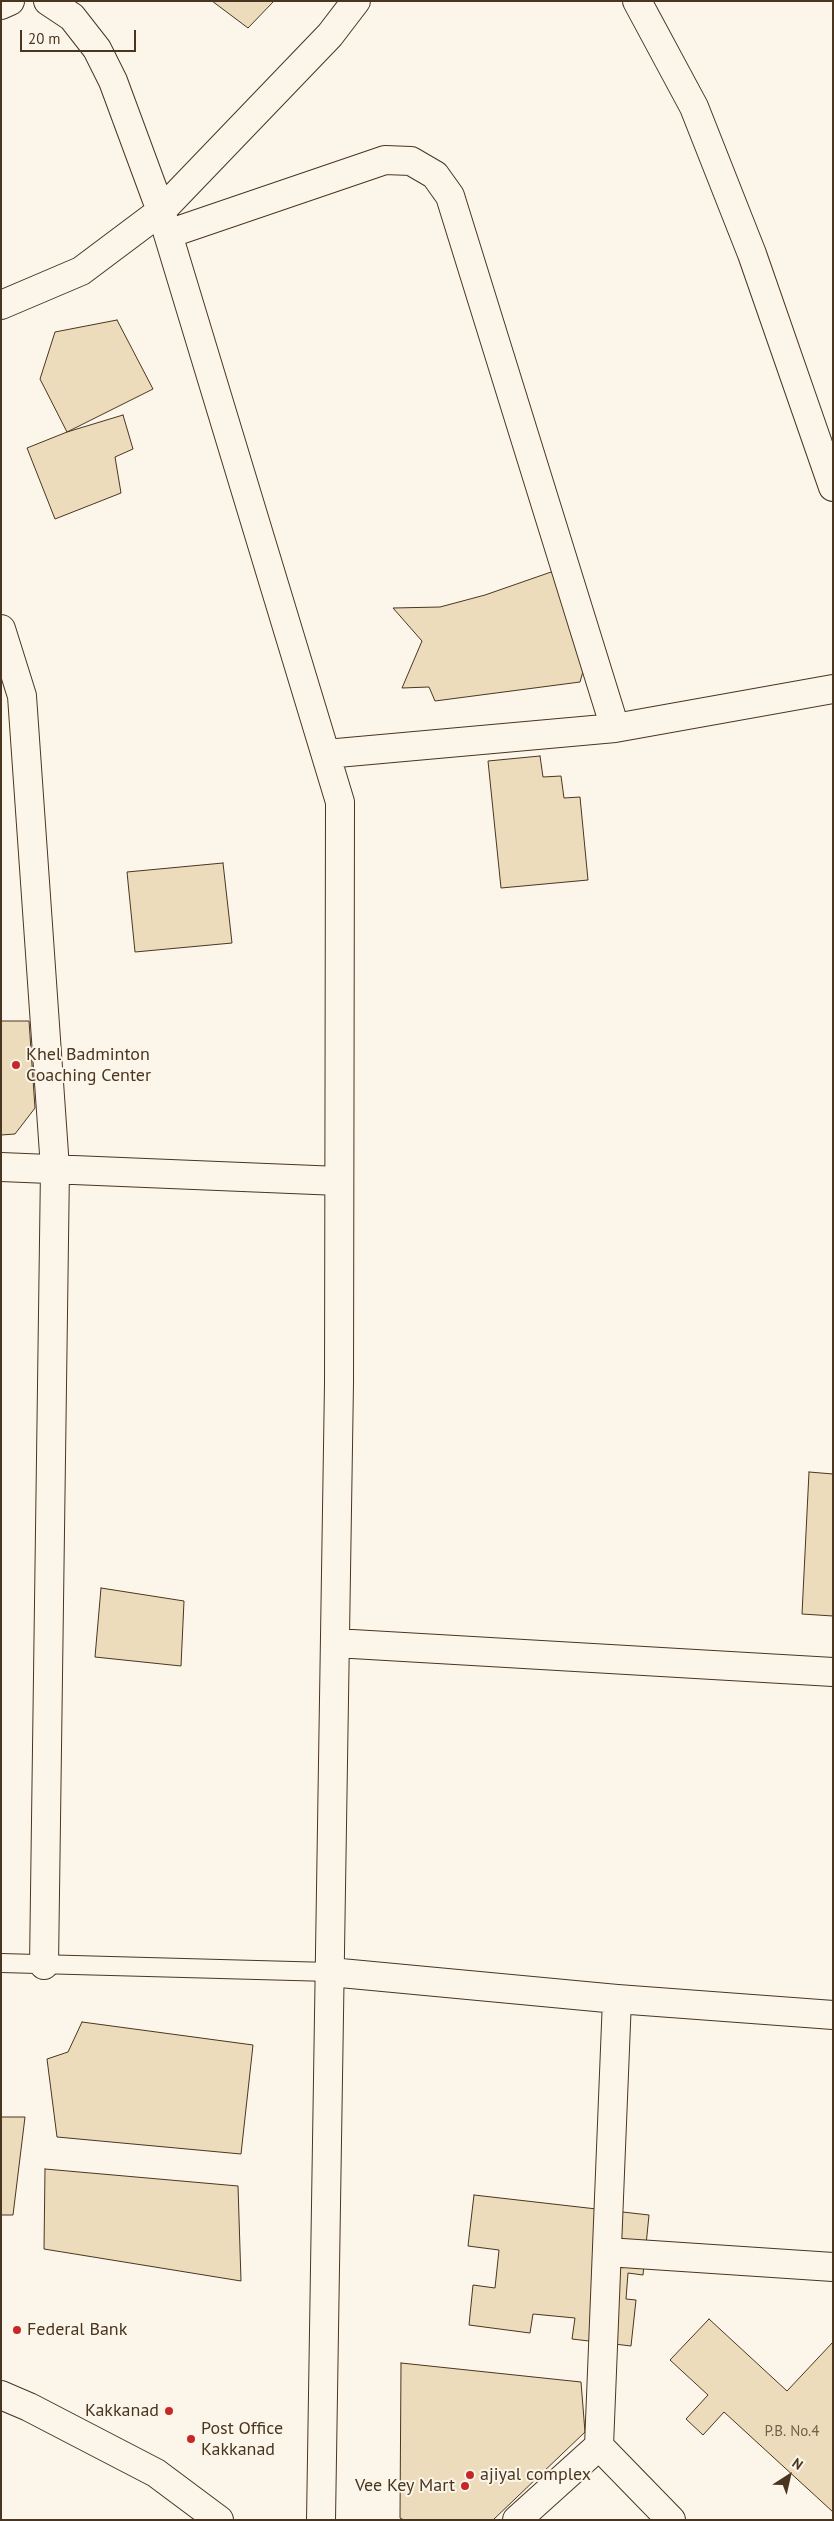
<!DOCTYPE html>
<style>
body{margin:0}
#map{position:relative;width:834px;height:2521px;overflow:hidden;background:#fbf6e9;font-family:"PT Sans",sans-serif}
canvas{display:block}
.frame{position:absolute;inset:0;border:2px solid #4a3520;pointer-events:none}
.north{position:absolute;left:764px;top:2451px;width:50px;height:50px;-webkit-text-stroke:4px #fbf6e9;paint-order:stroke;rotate:35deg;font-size:14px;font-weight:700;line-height:20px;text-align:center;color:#4a3520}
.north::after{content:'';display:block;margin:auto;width:18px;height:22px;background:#4a3520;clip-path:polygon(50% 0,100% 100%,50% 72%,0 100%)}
.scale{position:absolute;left:20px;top:30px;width:116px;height:22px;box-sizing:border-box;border:2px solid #4a3520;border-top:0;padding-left:6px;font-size:15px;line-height:18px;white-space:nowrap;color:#4a3520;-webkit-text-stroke:4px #fbf6e9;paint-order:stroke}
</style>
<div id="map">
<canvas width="834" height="2521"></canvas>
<div class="frame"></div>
<div class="north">N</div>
<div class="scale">20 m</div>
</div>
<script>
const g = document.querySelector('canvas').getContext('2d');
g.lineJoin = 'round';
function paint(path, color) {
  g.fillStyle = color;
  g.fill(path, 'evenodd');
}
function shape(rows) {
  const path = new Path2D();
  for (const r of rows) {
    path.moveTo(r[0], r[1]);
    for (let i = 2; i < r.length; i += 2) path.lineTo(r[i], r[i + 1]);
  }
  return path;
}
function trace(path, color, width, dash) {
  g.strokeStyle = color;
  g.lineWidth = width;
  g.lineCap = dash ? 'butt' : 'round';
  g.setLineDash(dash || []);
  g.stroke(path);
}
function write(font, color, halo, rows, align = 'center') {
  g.font = font + ' "PT Sans",sans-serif';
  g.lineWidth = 4;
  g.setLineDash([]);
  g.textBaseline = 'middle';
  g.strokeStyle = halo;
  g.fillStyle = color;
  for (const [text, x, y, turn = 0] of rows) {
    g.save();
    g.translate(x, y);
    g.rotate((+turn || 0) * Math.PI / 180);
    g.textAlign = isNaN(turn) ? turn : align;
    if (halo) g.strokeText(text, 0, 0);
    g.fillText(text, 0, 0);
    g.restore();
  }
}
const building = shape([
 [212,1,274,1,248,28,212,1],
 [117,320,153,389,67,432,40,379,55,332,117,320],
 [123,415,133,449,115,457,121,493,55,519,27,448,67,432,123,415],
 [554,571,597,622,580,682,435,701,429,687,402,688,422,641,393,608,440,607,485,595,554,571],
 [540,756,543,777,561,776,564,798,580,797,588,880,501,888,488,761,540,756],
 [223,863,232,943,135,952,127,872,223,863],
 [1,1021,29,1021,35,1108,15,1134,1,1135,1,1021],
 [809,1472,833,1474,833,1616,802,1614,809,1472],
 [101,1588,184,1601,181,1666,95,1657,101,1588],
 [82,2022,253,2045,241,2154,57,2137,47,2059,68,2052,82,2022],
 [1,2117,25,2117,13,2215,1,2215,1,2117],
 [45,2169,238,2186,241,2281,44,2249,45,2169],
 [474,2195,649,2215,643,2275,628,2273,626,2299,636,2300,631,2346,572,2339,575,2318,533,2314,530,2333,469,2325,473,2285,495,2288,499,2250,468,2246,474,2195],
 [709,2319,787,2391,833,2342,833,2512,724,2412,703,2435,686,2419,708,2395,670,2360,709,2319],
 [401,2363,581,2382,585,2432,493,2520,404,2520,400,2518,401,2363]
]);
paint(building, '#ecdcbc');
trace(building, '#4a3520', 1);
const lane = shape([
 [1,1963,330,1972]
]);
const street = shape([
 [48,1,72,17,97,49,113,81,161,211,340,802,339,1383,321,2520],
 [637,1,694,107,752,254,833,487],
 [1,5,10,1],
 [168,234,385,160,411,161,435,175,450,196,615,728],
 [1,305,81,271,161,211,330,35,356,1],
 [1,629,22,696,55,1168,44,1965],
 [326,754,615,728,833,689],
 [1,1167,339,1181],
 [335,1643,833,1672],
 [330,1972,617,1999,833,2015],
 [617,1999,599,2446,671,2520],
 [607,2252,833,2267],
 [517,2520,599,2446]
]);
const primary = shape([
 [1,2395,29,2407,156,2473,219,2520]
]);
trace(lane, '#4a3520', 20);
trace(street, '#4a3520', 30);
trace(primary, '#4a3520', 30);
trace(lane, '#fbf6e9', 18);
trace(street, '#fbf6e9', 28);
trace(primary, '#fbf6e9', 28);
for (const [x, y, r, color] of [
 [16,1065,5,"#c62828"],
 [17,2330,5,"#c62828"],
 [169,2411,5,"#c62828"],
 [191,2439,5,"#c62828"],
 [470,2475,5,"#c62828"],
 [465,2486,5,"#c62828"]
]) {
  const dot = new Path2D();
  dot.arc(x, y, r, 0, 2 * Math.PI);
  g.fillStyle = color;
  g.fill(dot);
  trace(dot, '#fbf6e9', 2);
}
write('15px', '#725f47', null, [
 ["P.B. No.4",792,2432]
]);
write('18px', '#4a3520', '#fbf6e9', [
 ["Khel Badminton",26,1055],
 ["Coaching Center",26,1076],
 ["Federal Bank",27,2330],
 ["Kakkanad",159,2411,"right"],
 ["Post Office",201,2429],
 ["Kakkanad",201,2450],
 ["ajiyal complex",480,2475],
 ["Vee Key Mart",455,2486,"right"]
], 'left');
</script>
